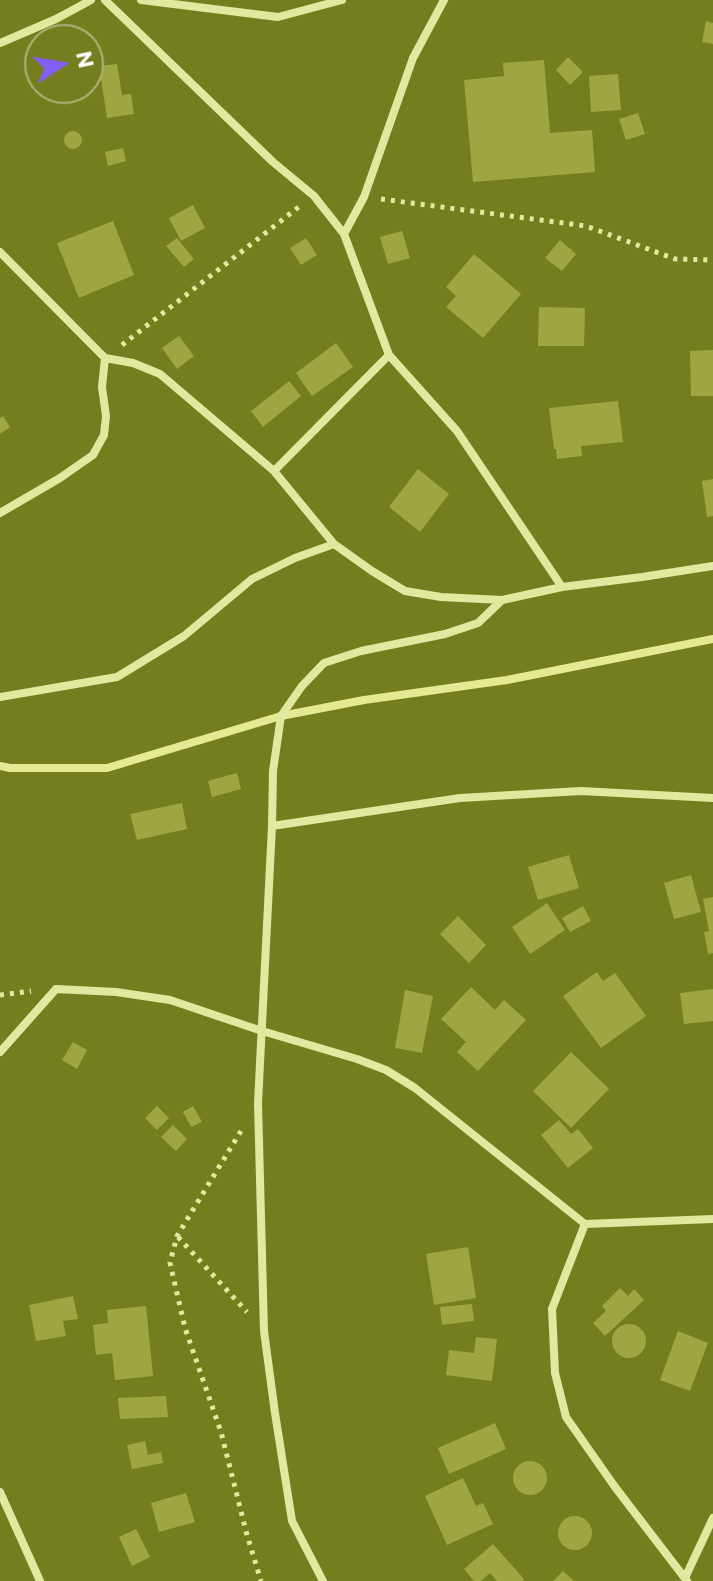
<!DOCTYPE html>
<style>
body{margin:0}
#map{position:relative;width:713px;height:1581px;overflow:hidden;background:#757e1e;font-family:Commissioner,sans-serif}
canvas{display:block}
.north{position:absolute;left:24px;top:24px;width:80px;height:80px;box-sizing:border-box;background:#757e1e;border:2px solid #acb278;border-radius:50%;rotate:78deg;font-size:22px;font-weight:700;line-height:32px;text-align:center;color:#fff}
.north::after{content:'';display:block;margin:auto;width:28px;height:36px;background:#835ff7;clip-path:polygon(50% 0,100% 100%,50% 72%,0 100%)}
</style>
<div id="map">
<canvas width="713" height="1581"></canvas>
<div class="north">N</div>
</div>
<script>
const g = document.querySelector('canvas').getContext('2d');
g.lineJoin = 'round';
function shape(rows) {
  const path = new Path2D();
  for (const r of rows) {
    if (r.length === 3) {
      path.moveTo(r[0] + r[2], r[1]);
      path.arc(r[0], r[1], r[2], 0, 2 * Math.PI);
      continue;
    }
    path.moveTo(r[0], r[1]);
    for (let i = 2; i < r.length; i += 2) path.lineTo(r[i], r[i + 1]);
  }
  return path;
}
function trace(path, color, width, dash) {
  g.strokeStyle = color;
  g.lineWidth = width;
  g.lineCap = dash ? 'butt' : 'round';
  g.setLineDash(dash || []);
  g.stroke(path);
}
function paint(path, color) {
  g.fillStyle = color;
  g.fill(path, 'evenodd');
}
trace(shape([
 [0,766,10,768,107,768,281,716,364,700,507,680,713,639]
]), '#e4ea94', 8);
paint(shape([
 [706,21,713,23,713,44,702,42],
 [568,57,583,72,570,85,556,70],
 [544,60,550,133,592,130,595,172,473,182,464,80,504,76,503,63],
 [117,64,122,95,131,94,134,114,107,118,99,66],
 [618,74,621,110,591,112,589,76],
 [638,113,645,134,626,140,619,119],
 [73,140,9],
 [123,148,126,161,108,166,105,152],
 [193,205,205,228,181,241,169,218],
 [113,221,134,275,79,298,57,243],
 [402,231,410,258,388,264,380,237],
 [177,238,194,259,184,267,166,246],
 [306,238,317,255,301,265,290,248],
 [560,240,576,254,562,271,545,258],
 [474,254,521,294,483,338,446,307,456,296,446,287],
 [539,307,585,308,584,346,538,346],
 [179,336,194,356,177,369,162,348],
 [336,343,353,367,312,396,296,373],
 [713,350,713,396,691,396,690,351],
 [289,381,301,396,263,427,251,411],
 [618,401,623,442,581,446,582,456,557,459,556,449,554,449,549,408],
 [3,416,10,427,0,434,0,418],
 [418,469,449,494,420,532,389,507],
 [713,479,713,516,707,517,702,481],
 [237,773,241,789,212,797,208,781],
 [182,803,187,829,137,840,130,814],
 [569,855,579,888,538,900,528,867],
 [691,875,701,912,674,919,664,883],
 [713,897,713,953,708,954,704,932,709,931,703,899],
 [547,903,565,930,530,954,512,927],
 [583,906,591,921,570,932,562,918],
 [458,916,486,945,469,963,440,934],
 [597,972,603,981,615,973,646,1016,601,1048,563,996],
 [471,987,495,1010,504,1000,526,1020,478,1071,457,1052,466,1042,441,1019],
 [713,989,713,1021,684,1024,680,993],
 [405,990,433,996,422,1053,395,1048],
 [73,1042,87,1050,77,1069,62,1060],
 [571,1052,609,1089,571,1128,533,1091],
 [157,1106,169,1118,157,1130,145,1118],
 [193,1106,202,1122,191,1127,183,1112],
 [559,1120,571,1134,578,1129,593,1148,568,1168,541,1135],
 [173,1125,187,1139,176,1151,161,1137],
 [468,1247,476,1298,434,1305,426,1254],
 [620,1288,628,1296,634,1289,644,1300,605,1336,593,1323,606,1311,602,1306],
 [73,1296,78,1319,63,1321,66,1336,36,1341,29,1305],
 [472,1304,474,1321,442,1325,440,1307],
 [146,1306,153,1376,115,1380,112,1353,96,1355,93,1325,108,1323,107,1310],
 [629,1341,17],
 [678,1331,708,1343,690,1391,660,1380],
 [476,1337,497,1339,492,1381,446,1375,449,1350,474,1353],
 [166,1396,168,1417,120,1419,118,1398],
 [495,1423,506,1449,449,1474,438,1448],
 [145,1441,148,1455,161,1452,163,1463,132,1469,127,1445],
 [530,1478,17],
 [463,1478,476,1506,483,1503,493,1524,447,1545,425,1496],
 [186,1493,195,1522,159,1532,151,1503],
 [575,1533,17],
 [136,1529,150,1557,132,1566,119,1537],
 [493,1544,524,1579,522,1581,497,1581,490,1573,481,1581,474,1581,464,1569],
 [563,1571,574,1581,553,1581]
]), '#9ea642');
trace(shape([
 [381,199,586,226,675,259,713,260],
 [122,345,300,206],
 [0,995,31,991],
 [241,1131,177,1236,170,1263,185,1328,221,1432,247,1535,261,1581],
 [178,1237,247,1312]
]), '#e3e8a1', 5, [4, 6]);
trace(shape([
 [105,0,273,162,314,196,344,234,389,355,457,431,562,587],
 [141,0,278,17,342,0],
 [0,43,56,19,91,0],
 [344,234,364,197,413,58,444,0],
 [0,252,105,358,133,363,160,374,274,471,334,544,372,571,405,591,441,597,502,600],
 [274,471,389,355],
 [0,513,60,478,93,455,104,435,106,416,102,387,105,358],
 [0,697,117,677,184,636,252,579,295,558,334,544],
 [272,826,460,798,581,791,713,798],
 [0,1052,56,989,116,992,170,1000,262,1031,357,1059,386,1070,415,1088,585,1224,713,1219],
 [585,1224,552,1309,555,1373,566,1417,615,1487,687,1581],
 [0,1492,40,1581],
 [685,1578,713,1518],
 [323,1581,292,1521,275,1413,264,1331,258,1103,272,826,273,771,281,716,302,686,324,663,361,651,445,634,478,623,502,600,562,587,642,577,713,566]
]), '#e3e8a1', 8);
</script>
